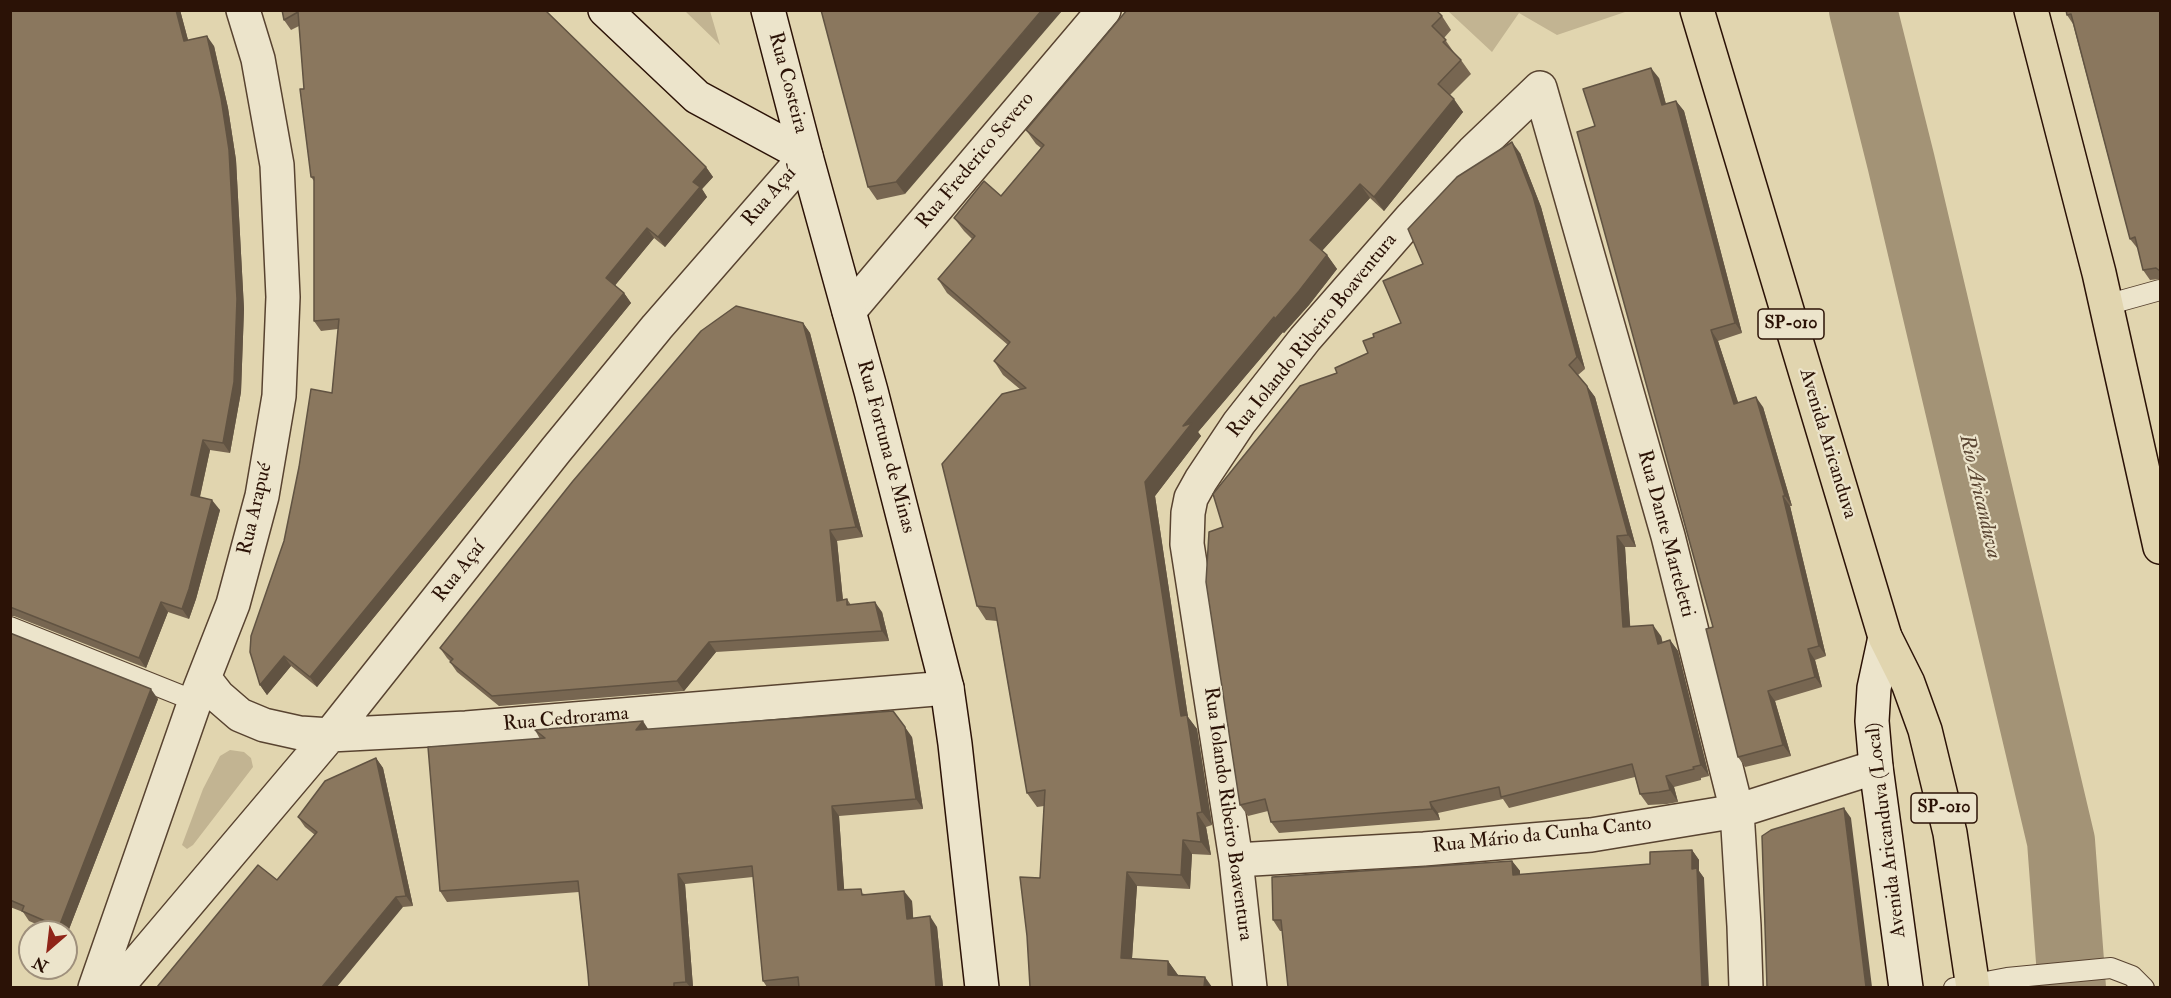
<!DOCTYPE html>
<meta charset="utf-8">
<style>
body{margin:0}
#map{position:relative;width:2171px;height:998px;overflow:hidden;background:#e1d5af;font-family:"IM FELL Double Pica",serif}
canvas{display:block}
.frame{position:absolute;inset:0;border:12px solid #2b1206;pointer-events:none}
.north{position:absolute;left:18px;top:920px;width:60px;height:60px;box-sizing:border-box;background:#ece4cb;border:2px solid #9f907c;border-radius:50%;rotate:208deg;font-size:16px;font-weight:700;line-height:24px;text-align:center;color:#2b1206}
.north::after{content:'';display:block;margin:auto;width:21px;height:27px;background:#8f2418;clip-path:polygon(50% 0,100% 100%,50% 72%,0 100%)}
</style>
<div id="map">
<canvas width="2171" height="998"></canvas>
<div class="frame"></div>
<div class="north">N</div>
</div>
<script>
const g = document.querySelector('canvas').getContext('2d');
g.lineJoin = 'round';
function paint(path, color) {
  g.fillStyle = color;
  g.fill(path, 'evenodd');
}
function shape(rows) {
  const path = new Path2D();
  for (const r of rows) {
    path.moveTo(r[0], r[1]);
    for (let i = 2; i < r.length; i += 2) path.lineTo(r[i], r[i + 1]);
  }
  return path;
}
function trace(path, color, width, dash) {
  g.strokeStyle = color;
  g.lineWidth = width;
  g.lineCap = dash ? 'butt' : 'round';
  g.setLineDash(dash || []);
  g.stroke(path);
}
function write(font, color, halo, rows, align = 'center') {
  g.font = font + ' "IM FELL Double Pica",serif';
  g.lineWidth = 4.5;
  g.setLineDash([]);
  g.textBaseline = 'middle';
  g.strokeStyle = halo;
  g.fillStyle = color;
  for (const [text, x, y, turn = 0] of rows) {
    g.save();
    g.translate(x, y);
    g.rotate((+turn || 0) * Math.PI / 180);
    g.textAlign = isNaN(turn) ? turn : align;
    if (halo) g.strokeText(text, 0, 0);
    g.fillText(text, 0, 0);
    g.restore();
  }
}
paint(shape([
 [685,11,710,11,720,45],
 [1448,11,1628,11,1557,35,1519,13,1492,52],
 [230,750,244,752,251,758,253,767,193,845,187,849,182,845,203,789,220,756]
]), '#c2b492');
trace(shape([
 [1863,10,1901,162,2061,841,2072,988]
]), '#a39376', 68);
const lane = shape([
 [2106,305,2160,290],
 [10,627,195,701],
 [1954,988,2007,978,2111,968,2132,976,2144,988]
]);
const street = shape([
 [849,311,1104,10],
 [204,678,218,696,240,715,264,725,300,733,330,735,466,728,947,688],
 [1236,860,1424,849,1591,835,1737,811,1876,767],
 [95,988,195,701,233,604,262,496,279,396,283,297,277,165,258,59,243,10],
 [116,988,330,735,556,450,657,327,806,156],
 [1250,988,1236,860,1187,544,1188,513,1191,498,1201,480,1239,423,1305,339,1410,219,1473,152,1540,88,1668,536,1737,811,1744,926,1746,988]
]);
const secondary = shape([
 [605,10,697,97,806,156],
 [768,10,806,156,871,391,947,688,955,744,982,988],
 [1885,637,1874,688,1872,721,1876,767,1906,988]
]);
const highway = shape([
 [1697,10,1885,637,1908,683,1925,730,1950,833,1973,988],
 [2031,10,2099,273,2160,547]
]);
trace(lane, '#584330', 22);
trace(street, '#584330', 36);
trace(secondary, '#2b1206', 36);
trace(highway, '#2b1206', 36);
trace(lane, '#ece4cb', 20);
trace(street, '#ece4cb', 33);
trace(secondary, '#ece4cb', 33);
trace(highway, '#e1d5af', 33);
paint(shape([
 [10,10,180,10,188,40,214,46,228,108,236,160,244,309,241,392,230,453,210,450,200,497,220,510,196,599,189,619,168,612,146,668,14,616,10,616],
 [282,10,545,10,706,167,713,177,702,189,707,197,665,247,654,238,615,285,624,293,631,303,317,687,291,666,267,695,260,685,284,541,332,393,338,329,321,331,314,321,314,181,311,177,299,26,291,30,284,20],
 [821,10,905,194,877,200,868,187],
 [2066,10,2160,10,2160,279,2150,280,2143,270,2138,249,2130,239,2073,24,2067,15],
 [1442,16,1451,30,1444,38,1455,54,1461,60,1471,74,1450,95,1463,112,1384,211,1370,198,1322,251,1327,255,1337,269,1309,305,1284,333,1283,332,1198,432,1201,436,1155,496,1188,717,1197,729,1212,825,1206,827,1211,855,1192,854,1190,889,1137,886,1132,959,1168,961,1178,975,1030,987,1040,878,1044,806,1037,807,1027,793,997,621,986,620,977,606,1021,390,1003,375,994,361,1008,345,947,293,938,279,972,239,964,231,954,218,1001,196,1041,148,1036,144,1026,130],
 [1659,78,1666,104,1676,101,1684,111,1742,333,1718,341,1738,403,1763,407,1792,506,1790,506,1826,656,1815,660,1822,687,1775,701,1791,756,1745,767,1738,757,1713,627,1595,126],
 [1520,153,1541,207,1585,369,1578,375,1595,397,1636,547,1625,547,1630,626,1661,636,1662,642,1670,640,1678,651,1709,776,1701,778,1701,780,1674,787,1678,802,1667,804,1648,805,1640,794,1635,777,1509,808,1503,799,1438,813,1440,820,1279,833,1271,822,1268,811,1248,816,1240,805,1223,527,1337,373,1368,353,1374,337,1401,323,1423,264],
 [803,323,810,333,863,537,837,541,843,600,847,599,851,605,882,612,889,641,716,652,684,691,499,706,457,672,450,662,450,661,447,658,440,648],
 [10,633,158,699,66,937,66,932,55,932,29,921,23,912,10,907],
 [648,729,912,737,923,809,839,816,844,890,865,894,912,901,913,918,937,927,943,987,767,987,763,981,753,877,685,884,693,987,589,987,588,974,579,892,447,902,440,891,540,739,535,730],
 [376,758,383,768,413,906,403,907,277,880,315,835,305,827,298,817],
 [1692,850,1699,860,1699,871,1704,878,1282,931,1280,931,1273,920,1512,861,1520,871,1520,875,1650,864]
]), '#776651');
paint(shape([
 [176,10,180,10,191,51,184,41],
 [1042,10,1062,11,905,194,896,182],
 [207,36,214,46,228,108,236,160,244,309,241,392,230,453,223,443],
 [1651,68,1659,78,1669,116,1662,105],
 [1454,99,1463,112,1384,211,1374,197],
 [1676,101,1684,111,1742,333,1735,323],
 [1512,142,1520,153,1541,207,1585,369,1577,357],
 [706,167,713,177,702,189,707,197,665,247,658,237,693,182],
 [1360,184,1370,198,1319,254,1310,240],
 [647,228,654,238,613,288,606,278],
 [1327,255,1337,269,1309,305,1284,333,1283,332,1198,432,1201,436,1155,496,1188,717,1197,729,1212,825,1202,812,1181,716,1145,482,1183,426],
 [624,293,631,303,317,687,310,677],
 [803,323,810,333,863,537,856,527],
 [1711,330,1718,341,1742,414,1734,404],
 [1587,386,1595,397,1636,547,1628,535],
 [1756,397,1763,407,1792,506,1785,496],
 [203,440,210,450,198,505,191,495],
 [1783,496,1790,506,1826,656,1819,646],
 [212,500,220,510,196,599,189,619,182,609],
 [830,530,837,541,844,611,837,601],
 [1617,536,1625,547,1631,638,1623,627],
 [161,602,168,612,146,668,139,658],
 [875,602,882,612,889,641,882,631],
 [1653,625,1661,636,1666,655,1658,644],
 [1670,640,1678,651,1709,776,1701,765],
 [709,642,716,652,684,691,677,681],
 [1808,649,1815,660,1822,687,1815,677],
 [284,656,291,666,267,695,260,685],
 [151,689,158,699,66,937,66,932,63,932,59,927],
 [1768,691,1775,701,1791,756,1783,745],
 [643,721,650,732,636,730],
 [905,727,912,737,923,809,916,799],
 [376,758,383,768,413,906,406,896],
 [1666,776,1674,787,1678,802,1670,790],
 [1430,802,1438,813,1440,820,1432,809],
 [832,806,839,816,845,901,838,890],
 [1844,808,1851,818,1872,987,1866,987],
 [1197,813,1206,827,1211,855,1201,842],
 [1183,840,1192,854,1190,889,1181,875],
 [1692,850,1699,860,1699,871,1704,878,1709,987,1702,987,1692,869],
 [1512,861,1520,871,1520,885,1513,875],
 [1127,872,1137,886,1131,972,1121,958],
 [678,874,685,884,693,987,690,987,686,982],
 [904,891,912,901,914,929,907,919],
 [396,897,403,907,337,987,322,987],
 [930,916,937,927,943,987,936,987],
 [1168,961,1178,975,1177,987,1168,975],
 [1205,977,1212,987,1204,987]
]), '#615342');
const building = shape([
 [10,10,176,10,184,41,207,36,221,98,229,150,237,299,234,382,223,443,203,440,191,495,212,500,189,589,182,609,161,602,139,658,10,607,10,10],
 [282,10,545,10,706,167,693,182,700,187,658,237,647,228,606,278,624,293,310,677,284,656,260,685,250,652,251,636,284,541,299,467,311,389,332,393,339,319,314,321,314,177,311,177,300,89,304,89,298,12,284,20,282,10],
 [821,10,1042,10,896,182,868,187,821,10],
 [1127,10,1436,10,1442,16,1432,26,1446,40,1443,42,1461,60,1438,84,1454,99,1374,197,1360,184,1310,240,1327,255,1299,291,1275,319,1274,317,1183,426,1192,423,1145,482,1181,716,1187,715,1202,812,1197,813,1201,842,1183,840,1181,875,1127,872,1121,958,1168,961,1168,975,1205,977,1204,987,1030,987,1027,936,1020,877,1040,878,1045,790,1027,793,995,608,977,606,942,464,1002,394,1026,388,994,361,1010,342,938,279,975,236,954,218,984,181,1001,196,1044,145,1026,130,1127,10],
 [2066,10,2160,10,2160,271,2156,268,2143,270,2135,237,2130,239,2071,14,2067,15,2066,10],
 [1651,68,1662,105,1676,101,1735,323,1711,330,1734,404,1756,397,1785,496,1783,496,1819,646,1808,649,1815,677,1768,691,1783,745,1738,757,1706,629,1713,627,1577,132,1595,126,1583,89,1651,68],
 [1512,142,1533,196,1577,357,1569,365,1587,386,1628,535,1617,536,1623,627,1653,625,1658,644,1670,640,1701,765,1693,767,1694,769,1666,776,1670,790,1659,792,1640,794,1632,764,1501,797,1499,787,1430,802,1432,809,1271,822,1265,799,1240,805,1206,582,1209,532,1223,527,1213,494,1300,386,1337,373,1335,368,1368,353,1363,341,1374,337,1373,334,1401,323,1383,281,1423,264,1408,229,1457,177,1512,142],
 [736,306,803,323,856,527,830,530,837,601,847,599,847,605,875,602,882,631,709,642,677,681,492,696,450,662,453,659,440,648,573,481,701,331,736,306],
 [10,633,151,689,59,927,22,911,24,906,10,900,10,633],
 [893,711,905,727,916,799,832,806,838,890,861,889,862,895,904,891,907,919,930,916,936,987,799,987,798,977,763,981,752,866,678,874,686,982,674,983,674,987,589,987,588,974,578,881,440,891,428,747,545,738,535,730,643,721,636,730,893,711],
 [376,758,406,896,396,897,322,987,323,987,157,987,258,865,277,880,317,832,298,817,325,781,376,758],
 [1844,808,1866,987,1767,987,1762,836,1771,830,1844,808],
 [1692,850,1692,869,1697,868,1702,987,1288,987,1281,920,1273,920,1272,877,1512,861,1513,875,1650,864,1650,852,1692,850]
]);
paint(building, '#8a775e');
trace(building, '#615342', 1.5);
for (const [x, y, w] of [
 [1791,324,66],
 [1944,808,66]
]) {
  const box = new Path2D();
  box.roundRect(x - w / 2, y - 15, w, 30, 4.5);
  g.fillStyle = '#ece4cb';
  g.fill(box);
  trace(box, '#2b1206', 1.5);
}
write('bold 18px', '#2b1206', null, [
 ["SP-010",1791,324],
 ["SP-010",1944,808]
]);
write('20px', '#2b1206', '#ece4cb', [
 ["Rua Costeira",787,83,75],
 ["Rua Frederico Severo",976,161,-50],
 ["Rua Açaí",770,197,-49],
 ["Rua Iolando Ribeiro Boaventura",1313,336,-51],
 ["Avenida Aricanduva",1827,444,73],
 ["Rua Fortuna de Minas",885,447,75],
 ["Rua Arapué",256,509,-77],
 ["Rua Dante Marteletti",1665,534,75],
 ["Rua Açaí",460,572,-52],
 ["Rua Cedrorama",566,720,-5],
 ["Rua Iolando Ribeiro Boaventura",1227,814,82],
 ["Avenida Aricanduva (Local)",1887,830,-97],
 ["Rua Mário da Cunha Canto",1542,836,-6]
]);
write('italic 21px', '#5b4633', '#ece4cb', [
 ["Rio Aricanduva",1979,497,77]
]);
</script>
